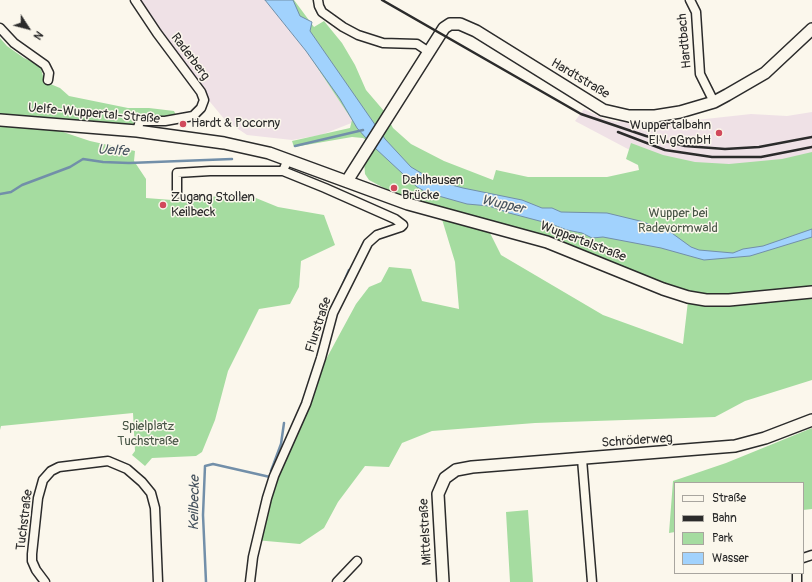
<!DOCTYPE html>
<meta charset="utf-8">
<style>
body{margin:0}
#map{position:relative;width:812px;height:582px;overflow:hidden;background:#fbf7ec;font-family:Pangolin,sans-serif}
canvas{display:block}
.legend{position:absolute;left:674px;top:482px;width:130px;height:92px;box-sizing:border-box;background:#fbf7ec;border:1px solid #a8a59f;margin:0;padding:5px 7px;list-style:none;font-size:12px;color:#2b2b2b}
.legend li{display:flex;align-items:center;gap:8px;height:20px}
.legend b{width:20px;border:1px solid #a8a59f}
.north{position:absolute;left:8px;top:8px;width:40px;height:40px;-webkit-text-stroke:3px #fbf7ec;paint-order:stroke;rotate:126deg;font-size:11px;font-weight:700;line-height:16px;text-align:center;color:#2b2b2b}
.north::after{content:'';display:block;margin:auto;width:14px;height:18px;background:#2b2b2b;clip-path:polygon(50% 0,100% 100%,50% 72%,0 100%)}
</style>
<div id="map">
<canvas width="812" height="582"></canvas>
<ul class="legend">
<li><b style="height:5px;background:#fbf7ec"></b>Straße</li>
<li><b style="height:5px;background:#2b2b2b"></b>Bahn</li>
<li><b style="height:11px;background:#a5dca0"></b>Park</li>
<li><b style="height:11px;background:#a1d2fd"></b>Wasser</li>
</ul>
<div class="north">N</div>
</div>
<script>
const g = document.querySelector('canvas').getContext('2d');
g.lineJoin = 'round';
function paint(path, color) {
  g.fillStyle = color;
  g.fill(path, 'evenodd');
}
function shape(rows) {
  const path = new Path2D();
  for (const r of rows) {
    path.moveTo(r[0], r[1]);
    for (let i = 2; i < r.length; i += 2) path.lineTo(r[i], r[i + 1]);
  }
  return path;
}
function trace(path, color, width, dash) {
  g.strokeStyle = color;
  g.lineWidth = width;
  g.lineCap = dash ? 'butt' : 'round';
  g.setLineDash(dash || []);
  g.stroke(path);
}
function write(font, color, halo, rows, align = 'center') {
  g.font = font + ' Pangolin,sans-serif';
  g.lineWidth = 3;
  g.setLineDash([]);
  g.textBaseline = 'middle';
  g.strokeStyle = halo;
  g.fillStyle = color;
  for (const [text, x, y, turn = 0] of rows) {
    g.save();
    g.translate(x, y);
    g.rotate((+turn || 0) * Math.PI / 180);
    g.textAlign = isNaN(turn) ? turn : align;
    if (halo) g.strokeText(text, 0, 0);
    g.fillText(text, 0, 0);
    g.restore();
  }
}
paint(shape([
 [136,0,265,0,306,51,354,122,321,135,292,140,247,135,225,120,201,91],
 [584,109,604,119,618,122,629,116,639,124,651,125,751,114,787,116,812,112,812,159,756,173,643,157,575,121]
]), '#efe1e6');
paint(shape([
 [265,0,294,0,314,27,324,21,342,43,355,65,366,90,384,111,393,128,411,144,444,161,493,180,496,170,528,177,607,177,639,170,638,165,626,159,631,143,663,155,695,162,729,164,782,159,812,152,812,291,758,296,689,295,401,197,369,180,365,174,364,161,374,145,363,138,352,137,294,147,292,141,350,128,352,120,291,28],
 [0,38,7,46,24,58,40,65,43,76,48,83,60,88,69,96,128,108,149,108,174,111,177,117,134,126,0,116],
 [0,124,57,130,90,141,135,151,134,161,146,179,146,198,172,200,246,194,278,207,324,215,335,245,301,261,299,287,290,304,259,309,228,371,215,420,202,452,196,456,152,458,145,466,132,455,135,451,133,413,1,426,0,430],
 [441,216,487,227,501,255,603,315,683,344,688,301,812,294,812,380,745,401,715,417,535,423,432,431,402,443,389,467,365,466,338,502,324,528,300,544,255,540,267,488,298,411,356,304,369,287,381,282,389,267,411,269,422,301,459,309,455,262],
 [812,428,812,509,803,510,803,483,675,483,675,532,669,533,673,481,726,463],
 [528,510,533,582,510,582,506,512]
]), '#a5dca0');
const water = shape([
 [265,0,293,0,300,16,312,22,310,31,385,139,411,167,433,180,463,188,522,200,542,208,552,208,561,212,607,213,640,221,669,231,691,247,699,250,733,253,743,249,763,246,812,229,812,237,750,256,704,260,661,248,603,237,592,238,582,233,567,230,551,224,509,213,489,206,467,204,428,193,417,187,375,148,357,128,340,99,306,51,265,0]
]);
paint(water, '#a1d2fd');
trace(water, '#728fa9', 1);
trace(shape([
 [295,146,363,130],
 [0,194,11,192,22,185,70,167,83,159,103,162,129,163,232,159],
 [343,284,349,270],
 [271,471,281,444,284,423],
 [206,582,203,515,205,466,213,464,270,477]
]), '#728fa9', 2.5);
const minor = shape([
 [135,0,157,33,201,92,204,100,201,108,193,116,165,121,140,121,137,131],
 [318,0,319,6,322,12,343,27,358,35,383,43,417,44,429,52],
 [690,0,696,12,700,74,714,102],
 [0,28,14,43,45,65,49,73,48,80],
 [177,194,177,173,210,171,283,171],
 [582,459,592,582],
 [803,558,812,555],
 [797,573,797,582],
 [45,582,36,570,32,561,32,554,38,498,43,480,51,471,59,467,108,461,127,469,142,482,151,493,155,508,158,582],
 [250,582,253,557,267,498,274,476,306,404,321,358,333,313,368,243,377,235,401,227,403,225,395,219,325,188,283,171,288,159],
 [337,582,357,561]
]);
const secondary = shape([
 [0,120,137,131,224,143,269,153,408,204,547,242,663,289,688,297,706,300,729,300,812,292],
 [347,181,444,28,450,24,460,24,476,31,603,110,629,116,655,116,680,112,714,102,727,95,765,73,812,29],
 [443,582,438,494,445,478,456,470,472,467,735,446,765,438,812,420]
]);
trace(minor, '#2b2b2b', 11);
trace(secondary, '#2b2b2b', 14);
trace(minor, '#fbf7ec', 8);
trace(secondary, '#fbf7ec', 11);
trace(shape([
 [382,0,581,114,646,136,685,146,725,149,759,147,812,137],
 [618,132,665,150,712,157,761,157,812,147]
]), '#2b2b2b', 2.5);
for (const [x, y, r, color] of [
 [183,124,4,"#d1495b"],
 [719,133,4,"#d1495b"],
 [394,188,4,"#d1495b"],
 [163,205,4,"#d1495b"]
]) {
  const dot = new Path2D();
  dot.arc(x, y, r, 0, 2 * Math.PI);
  g.fillStyle = color;
  g.fill(dot);
  trace(dot, '#fbf7ec', 1.5);
}
write('13px', '#2b2b2b', '#fbf7ec', [
 ["Hardtbach",685,41,-95],
 ["Raderberg",190,57,53],
 ["Hardtstraße",580,79,31],
 ["Uelfe-Wuppertal-Straße",94,114,5],
 ["Wuppertalstraße",583,242,21],
 ["Flurstraße",319,325,-72],
 ["Schröderweg",637,441,-4],
 ["Tuchstraße",25,520,-83],
 ["Mittelstraße",426,532,-93]
]);
write('13px', '#2b2b2b', '#fbf7ec', [
 ["Hardt & Pocorny",191,124],
 ["Wuppertalbahn",711,126,"right"],
 ["EIV gGmbH",711,141,"right"],
 ["Dahlhausen",402,181],
 ["Brücke",402,196],
 ["Zugang Stollen",171,198],
 ["Keilbeck",171,213]
], 'left');
write('13px', '#4a5748', '#fbf7ec', [
 ["Wupper bei",678,214],
 ["Radevormwald",678,229],
 ["Spielplatz",148,427],
 ["Tuchstraße",148,442]
]);
write('italic 14px', '#485560', '#fbf7ec', [
 ["Uelfe",113,151,4],
 ["Wupper",503,205,13],
 ["Keilbecke",195,503,-89]
]);
</script>
